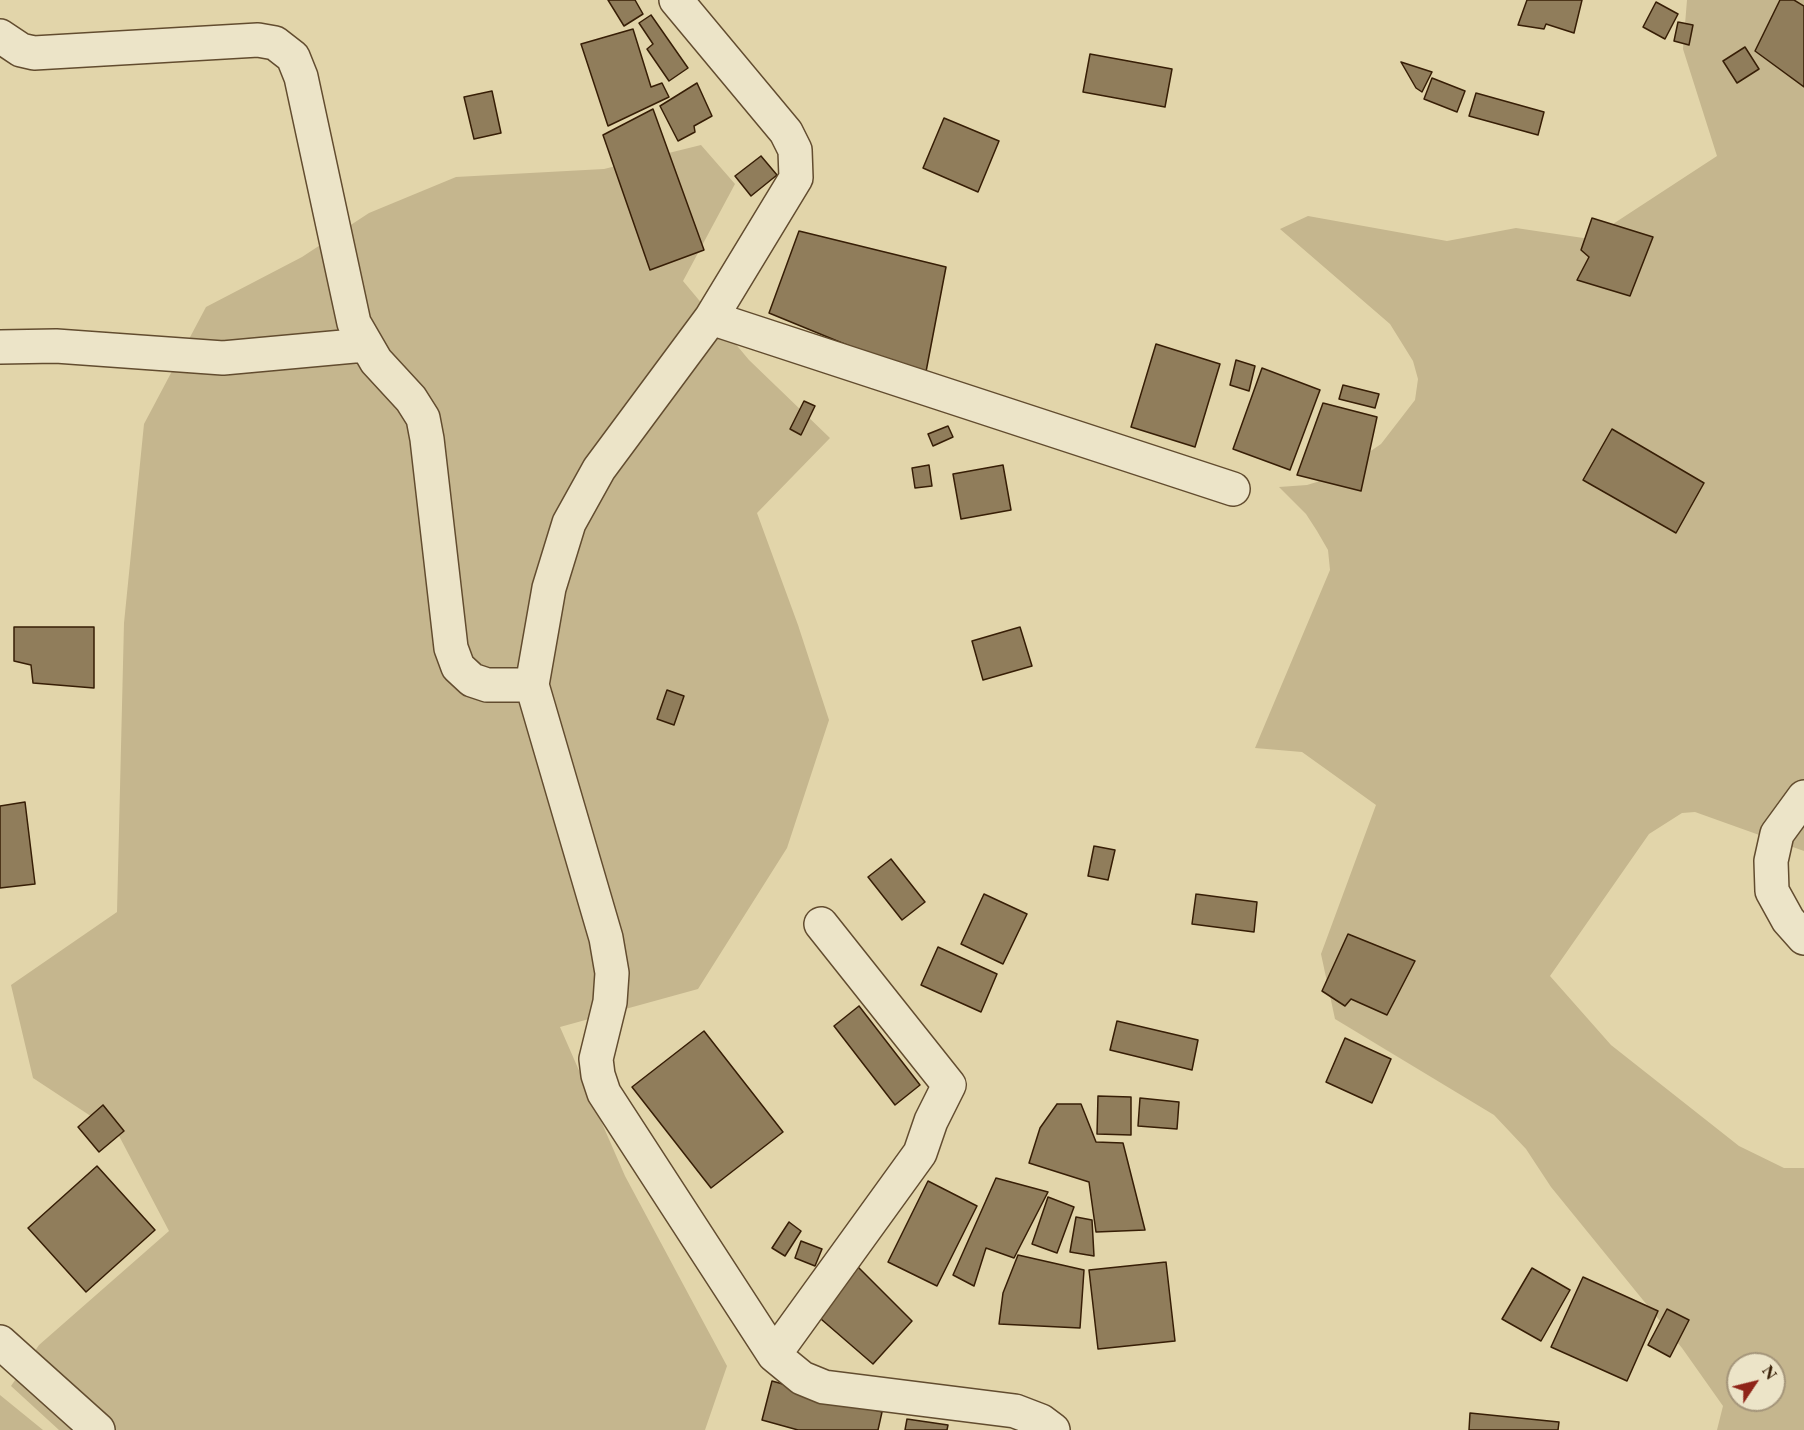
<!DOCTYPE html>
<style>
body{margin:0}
#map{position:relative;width:1804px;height:1430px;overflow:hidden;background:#e2d5aa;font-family:"EB Garamond",serif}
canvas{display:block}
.north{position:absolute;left:1726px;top:1352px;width:60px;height:60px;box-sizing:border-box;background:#ece4c8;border:2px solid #a4957a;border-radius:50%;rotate:55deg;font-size:16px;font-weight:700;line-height:24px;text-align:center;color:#371e06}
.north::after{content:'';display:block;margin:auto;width:21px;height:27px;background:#8f2418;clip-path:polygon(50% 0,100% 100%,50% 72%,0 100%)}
</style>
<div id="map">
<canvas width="1804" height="1430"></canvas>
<div class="north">N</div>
</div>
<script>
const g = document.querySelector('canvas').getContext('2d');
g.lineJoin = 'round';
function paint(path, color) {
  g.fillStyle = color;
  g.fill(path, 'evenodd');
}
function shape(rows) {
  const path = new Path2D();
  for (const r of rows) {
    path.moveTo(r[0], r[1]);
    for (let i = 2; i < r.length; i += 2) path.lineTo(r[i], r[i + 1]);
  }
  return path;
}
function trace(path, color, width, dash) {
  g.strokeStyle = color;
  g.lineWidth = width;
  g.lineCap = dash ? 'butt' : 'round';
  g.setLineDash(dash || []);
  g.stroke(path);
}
paint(shape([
 [1687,0,1804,0,1804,851,1695,812,1682,813,1649,834,1550,976,1611,1045,1739,1146,1784,1168,1804,1168,1804,1430,1717,1430,1723,1406,1682,1348,1551,1187,1526,1149,1494,1115,1335,1019,1321,954,1376,805,1302,752,1255,748,1330,570,1328,550,1317,531,1306,514,1279,487,1307,485,1317,482,1362,457,1381,444,1415,400,1418,379,1413,361,1390,324,1280,229,1308,216,1447,241,1516,228,1590,239,1717,156,1683,49],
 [1738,1364,1774,1364,1774,1400,1738,1400],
 [701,145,735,184,683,281,749,360,830,438,757,513,798,625,829,720,787,848,698,989,560,1027,625,1176,727,1366,705,1430,59,1430,11,1386,39,1345,169,1231,118,1134,33,1078,11,985,117,912,124,623,144,424,206,307,302,257,369,213,456,177,604,169],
 [0,1395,43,1430,0,1430]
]), '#c5b68e');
const building = shape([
 [608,0,635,0,643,14,624,26,608,0],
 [1527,0,1582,0,1574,33,1546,24,1544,29,1518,25,1527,0],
 [1780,0,1794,0,1804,6,1804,87,1755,51,1780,0],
 [1656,2,1678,14,1665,39,1643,27,1656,2],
 [651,15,688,68,669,81,647,49,653,44,639,23,651,15],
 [1678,22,1693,25,1689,45,1674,41,1678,22],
 [633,29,651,87,662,83,669,97,608,126,581,44,633,29],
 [1745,47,1759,69,1737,83,1723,61,1745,47],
 [1090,54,1172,69,1165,107,1083,92,1090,54],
 [1401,62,1432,72,1422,92,1416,88,1401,62],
 [1432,78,1465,91,1457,112,1424,99,1432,78],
 [697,83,712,116,694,126,695,132,678,141,660,106,697,83],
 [492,91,501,133,474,139,464,97,492,91],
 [1476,93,1544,112,1538,135,1469,116,1476,93],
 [653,109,704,250,650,270,603,135,653,109],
 [944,118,999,141,978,192,923,168,944,118],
 [761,156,777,175,751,196,735,176,761,156],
 [1592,218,1653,237,1630,296,1577,280,1589,257,1581,250,1592,218],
 [799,231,946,267,925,377,769,313,799,231],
 [1156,344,1220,364,1195,447,1131,427,1156,344],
 [1236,360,1255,366,1249,391,1230,385,1236,360],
 [1262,368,1320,390,1290,470,1233,449,1262,368],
 [1343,385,1379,394,1375,408,1339,399,1343,385],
 [804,401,815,406,801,435,790,429,804,401],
 [1323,403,1377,417,1361,491,1297,475,1323,403],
 [948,426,953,437,933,446,928,434,948,426],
 [1612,429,1704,483,1676,533,1583,480,1612,429],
 [929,465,932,486,915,488,912,468,929,465],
 [1003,465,1011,510,961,519,953,474,1003,465],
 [14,627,94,627,94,688,33,683,31,665,14,661,14,627],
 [1020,627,1032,666,983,680,972,641,1020,627],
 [667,690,684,696,674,725,657,719,667,690],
 [25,802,35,884,0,888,0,806,25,802],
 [1094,846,1115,850,1108,880,1088,876,1094,846],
 [891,859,925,902,902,920,868,877,891,859],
 [984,894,1027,914,1003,964,961,944,984,894],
 [1196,894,1257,902,1254,932,1192,924,1196,894],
 [1348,934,1415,961,1387,1015,1351,999,1345,1006,1322,991,1348,934],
 [938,947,997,974,981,1012,921,985,938,947],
 [859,1006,920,1085,895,1105,834,1026,859,1006],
 [1117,1021,1198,1040,1192,1070,1110,1050,1117,1021],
 [704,1031,783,1132,711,1188,632,1087,704,1031],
 [1345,1038,1391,1059,1372,1103,1326,1082,1345,1038],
 [1098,1096,1131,1097,1131,1135,1097,1134,1098,1096],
 [1140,1098,1179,1102,1177,1129,1138,1126,1140,1098],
 [1057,1104,1081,1104,1096,1142,1123,1143,1145,1230,1096,1232,1089,1182,1029,1163,1040,1128,1057,1104],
 [103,1105,124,1131,99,1152,78,1127,103,1105],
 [97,1166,155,1230,86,1292,28,1228,97,1166],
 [996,1178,1048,1192,1014,1258,986,1248,974,1286,953,1275,996,1178],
 [928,1181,977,1206,937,1286,888,1262,928,1181],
 [1048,1197,1074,1207,1057,1253,1032,1244,1048,1197],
 [1076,1217,1092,1220,1094,1256,1070,1252,1076,1217],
 [789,1222,801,1231,785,1256,772,1248,789,1222],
 [801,1241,822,1249,815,1266,795,1258,801,1241],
 [1018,1255,1084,1270,1080,1328,999,1324,1003,1293,1018,1255],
 [1166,1262,1175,1341,1098,1349,1089,1270,1166,1262],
 [855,1264,912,1321,873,1364,814,1313,855,1264],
 [1532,1268,1570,1290,1541,1341,1502,1319,1532,1268],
 [1583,1277,1658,1311,1627,1381,1551,1347,1583,1277],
 [1667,1309,1689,1320,1670,1357,1648,1345,1667,1309],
 [772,1381,882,1412,878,1430,798,1430,762,1420,772,1381],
 [1470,1413,1559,1422,1558,1430,1469,1430,1470,1413],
 [907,1419,948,1425,947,1430,905,1430,907,1419]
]);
paint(building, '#907d5b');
trace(building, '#371e06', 1.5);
const minor = shape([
 [676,0,786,132,795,150,796,178,711,318,599,469,569,523,549,588,532,685,606,938,612,973,610,1002,596,1059,598,1075,604,1093,774,1355,802,1378,824,1387,1015,1411,1041,1421,1053,1430],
 [0,36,21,50,34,53,258,40,275,43,293,57,301,77,354,323,376,361,411,399,423,418,427,439,451,648,458,667,472,680,487,685,532,685],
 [711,318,1233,489],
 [0,347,56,346,223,358,365,345],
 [1804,797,1777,834,1771,861,1772,891,1788,920,1804,938],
 [0,1342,98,1430],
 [774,1355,920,1153,931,1121,949,1085,821,924]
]);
trace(minor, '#624c2f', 36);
trace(minor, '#ece4c8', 33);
</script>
